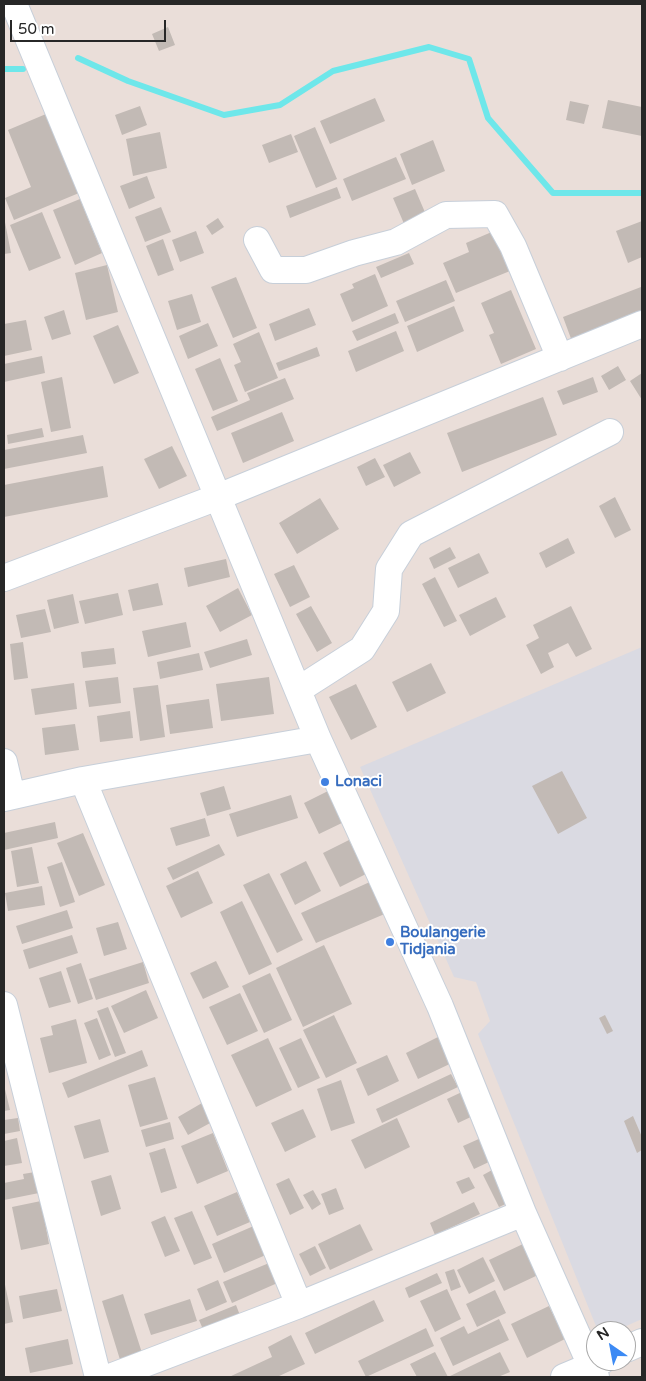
<!DOCTYPE html>
<style>
body{margin:0}
#map{position:relative;width:646px;height:1381px;overflow:hidden;background:#eaded9;font-family:"Varela Round",sans-serif}
canvas{display:block}
.frame{position:absolute;inset:0;border:5px solid #272727;pointer-events:none}
.north{position:absolute;left:586px;top:1321px;width:50px;height:50px;box-sizing:border-box;background:#fff;border:1px solid #a9a9a9;border-radius:50%;rotate:327deg;font-size:14px;font-weight:700;line-height:20px;text-align:center;color:#272727}
.north::after{content:'';display:block;margin:auto;width:18px;height:22px;background:#3c8af4;clip-path:polygon(50% 0,100% 100%,50% 72%,0 100%)}
.scale{position:absolute;left:10px;top:20px;width:156px;height:22px;box-sizing:border-box;border:2px solid #272727;border-top:0;padding-left:6px;font-size:15px;line-height:18px;white-space:nowrap;color:#272727;-webkit-text-stroke:4px #fff;paint-order:stroke}
</style>
<div id="map">
<canvas width="646" height="1381"></canvas>
<div class="frame"></div>
<div class="north">N</div>
<div class="scale">50 m</div>
</div>
<script>
const g = document.querySelector('canvas').getContext('2d');
g.lineJoin = 'round';
function paint(path, color) {
  g.fillStyle = color;
  g.fill(path, 'evenodd');
}
function shape(rows) {
  const path = new Path2D();
  for (const r of rows) {
    path.moveTo(r[0], r[1]);
    for (let i = 2; i < r.length; i += 2) path.lineTo(r[i], r[i + 1]);
  }
  return path;
}
function trace(path, color, width, dash) {
  g.strokeStyle = color;
  g.lineWidth = width;
  g.lineCap = dash ? 'butt' : 'round';
  g.setLineDash(dash || []);
  g.stroke(path);
}
function write(font, color, halo, rows, align = 'center') {
  g.font = font + ' "Varela Round",sans-serif';
  g.lineWidth = 4;
  g.setLineDash([]);
  g.textBaseline = 'middle';
  g.strokeStyle = halo;
  g.fillStyle = color;
  for (const [text, x, y, turn = 0] of rows) {
    g.save();
    g.translate(x, y);
    g.rotate((+turn || 0) * Math.PI / 180);
    g.textAlign = isNaN(turn) ? turn : align;
    if (halo) g.strokeText(text, 0, 0);
    g.fillText(text, 0, 0);
    g.restore();
  }
}
paint(shape([
 [642,647,642,1319,615,1331,598,1331,478,1034,490,1021,476,982,454,977,360,767]
]), '#dadae2');
trace(shape([
 [78,58,128,81,224,115,280,105,333,71,429,47,469,59,488,118,553,193,642,193],
 [4,69,23,69]
]), '#6ee7ea', 6);
paint(shape([
 [168,27,175,45,159,51,152,34],
 [375,98,385,121,330,144,320,121],
 [608,100,642,107,642,136,602,128],
 [570,101,589,105,584,124,566,120],
 [140,106,147,125,122,135,115,115],
 [46,114,79,193,14,220,5,198,31,187,8,130],
 [315,127,337,179,316,188,294,136],
 [160,132,167,168,133,176,126,139],
 [291,134,298,152,269,163,262,145],
 [433,140,445,171,412,185,400,154],
 [396,157,406,179,352,201,343,179],
 [147,176,155,198,129,209,120,186],
 [337,187,341,198,290,218,286,206],
 [415,189,427,217,405,226,393,198],
 [80,199,102,253,75,265,53,210],
 [161,207,171,232,145,242,135,217],
 [42,212,61,258,29,271,10,225],
 [4,217,11,253,4,254],
 [218,218,224,227,212,235,206,226],
 [642,221,642,257,628,263,616,231],
 [196,231,204,253,180,262,172,240],
 [494,231,510,271,456,293,443,263,469,252,466,243],
 [163,239,174,270,158,276,146,246],
 [409,253,414,264,381,278,376,267],
 [107,265,118,312,86,320,75,273],
 [375,274,388,306,352,322,340,294,354,288,352,284],
 [236,277,257,328,233,338,211,287],
 [446,280,455,301,405,322,396,301],
 [641,287,642,291,642,317,573,344,563,317],
 [511,290,536,349,501,364,489,335,494,333,481,303],
 [192,294,201,322,177,330,168,301],
 [454,306,464,331,417,352,407,326],
 [309,308,316,325,275,341,269,324],
 [64,310,71,334,52,340,44,317],
 [395,313,399,323,357,341,352,331],
 [26,320,32,350,4,356,4,324],
 [208,323,218,346,188,359,179,336],
 [118,325,139,373,114,384,93,336],
 [396,331,404,351,356,372,348,351],
 [259,332,278,378,245,392,234,365,241,362,233,344],
 [317,347,320,356,279,371,276,363],
 [42,356,45,373,4,382,4,364],
 [220,358,238,401,213,411,195,369],
 [618,366,626,380,609,390,601,376],
 [642,373,642,400,630,381],
 [62,377,71,428,51,432,41,382],
 [593,377,598,392,563,405,557,391],
 [285,378,294,399,217,431,211,417,250,400,247,393],
 [543,397,557,435,462,472,447,433],
 [282,412,294,441,243,463,231,433],
 [42,428,44,437,8,444,7,435],
 [83,435,87,453,4,469,4,450],
 [172,446,187,476,159,489,144,459],
 [410,452,421,473,394,487,383,465],
 [375,458,385,477,366,486,357,467],
 [103,466,108,497,4,517,4,485],
 [615,497,631,530,615,538,599,506],
 [320,498,339,529,297,554,279,523],
 [568,538,575,553,546,568,539,553],
 [450,547,456,558,434,569,429,558],
 [479,553,489,573,458,588,448,568],
 [226,559,230,577,188,587,184,568],
 [294,565,310,597,290,607,274,574],
 [435,577,457,621,444,627,422,584],
 [158,583,163,605,133,611,128,590],
 [238,588,252,615,220,632,206,606],
 [118,593,123,615,85,624,79,601],
 [73,594,79,623,54,629,47,600],
 [496,597,506,617,470,636,459,615],
 [311,606,332,643,317,652,296,614],
 [571,606,592,649,576,657,568,643,548,653,554,667,541,674,526,645,539,638,533,625],
 [45,609,51,632,21,638,16,615],
 [186,622,191,647,148,657,142,631],
 [247,639,252,655,210,668,204,652],
 [23,642,28,678,14,680,10,644],
 [114,648,116,664,83,668,81,652],
 [199,653,203,670,160,679,157,662],
 [431,663,446,693,407,712,392,682],
 [118,677,121,703,89,707,85,681],
 [269,677,274,714,221,721,216,684],
 [74,683,77,709,35,715,31,689],
 [356,684,377,727,351,740,329,697],
 [158,685,165,737,140,741,133,688],
 [209,699,213,728,170,734,166,705],
 [130,711,133,738,100,742,97,716],
 [75,724,79,750,45,755,42,728],
 [562,771,587,818,558,834,532,786],
 [224,786,231,809,207,816,200,793],
 [330,790,346,821,319,834,304,803],
 [291,795,298,818,237,837,229,814],
 [205,818,210,836,176,846,170,828],
 [55,822,58,838,4,850,4,833],
 [83,833,105,885,79,896,57,843],
 [349,840,366,874,340,887,323,853],
 [219,844,225,855,173,880,167,868],
 [32,847,39,883,17,887,11,851],
 [306,861,321,891,295,905,280,874],
 [62,862,75,902,60,907,47,867],
 [198,871,213,903,181,918,166,886],
 [269,873,303,940,277,953,243,885],
 [372,881,387,913,316,943,301,913],
 [42,886,45,905,8,911,5,893],
 [242,901,272,964,249,975,220,912],
 [67,910,73,928,22,944,16,926],
 [118,922,127,949,104,956,96,928],
 [72,935,78,953,29,969,23,950],
 [324,945,352,1004,303,1027,276,968],
 [216,961,229,987,203,999,190,973],
 [143,962,149,983,96,1000,89,979],
 [81,963,93,999,78,1004,66,968],
 [61,971,71,1002,49,1008,39,978],
 [270,973,292,1020,264,1033,242,986],
 [146,990,158,1018,124,1033,111,1006],
 [240,993,258,1031,227,1045,209,1007],
 [108,1007,126,1053,115,1057,97,1011],
 [334,1015,357,1063,326,1078,303,1030],
 [605,1015,613,1031,607,1034,599,1018],
 [97,1018,111,1055,99,1060,84,1023],
 [76,1019,87,1063,49,1073,40,1038,53,1035,51,1026],
 [444,1034,456,1061,418,1079,406,1053],
 [268,1038,292,1090,256,1107,231,1055],
 [301,1038,320,1078,298,1088,279,1048],
 [142,1050,148,1066,68,1098,62,1083],
 [387,1055,399,1081,368,1096,356,1069],
 [451,1074,458,1087,382,1123,376,1109],
 [155,1077,168,1119,140,1127,128,1085],
 [341,1080,355,1123,331,1131,317,1089],
 [4,1085,10,1110,4,1111],
 [464,1091,475,1115,458,1123,447,1099],
 [202,1103,212,1122,188,1135,178,1117],
 [303,1109,316,1137,285,1152,271,1123],
 [633,1116,642,1137,642,1150,637,1153,624,1121],
 [18,1118,20,1131,4,1134,4,1120],
 [397,1118,410,1147,365,1169,351,1140],
 [100,1119,109,1152,84,1159,74,1126],
 [170,1122,174,1139,146,1147,141,1130],
 [213,1133,228,1171,197,1184,181,1146],
 [17,1138,22,1163,4,1166,4,1141],
 [481,1138,491,1161,474,1169,463,1146],
 [165,1148,177,1188,161,1193,149,1153],
 [494,1169,510,1202,499,1207,483,1175],
 [35,1172,39,1193,4,1200,4,1183,24,1179,23,1174],
 [111,1175,121,1209,101,1216,91,1181],
 [469,1177,475,1188,462,1194,456,1182],
 [289,1178,304,1208,290,1215,276,1184],
 [336,1188,344,1209,329,1215,321,1194],
 [313,1190,321,1204,312,1210,303,1195],
 [237,1192,250,1222,217,1236,204,1206],
 [41,1201,49,1244,21,1250,12,1207],
 [474,1202,480,1214,435,1235,430,1223],
 [192,1211,212,1258,194,1265,174,1218],
 [165,1216,180,1251,165,1257,151,1222],
 [360,1224,373,1250,330,1270,318,1244],
 [256,1225,268,1254,224,1273,212,1244],
 [523,1244,538,1275,504,1291,489,1260],
 [315,1246,326,1268,310,1276,299,1254],
 [483,1257,495,1281,469,1294,457,1270],
 [274,1261,282,1281,232,1303,223,1282],
 [454,1269,461,1287,451,1291,445,1272],
 [437,1273,442,1283,409,1298,405,1288],
 [4,1280,13,1322,4,1324],
 [218,1280,227,1302,206,1311,197,1289],
 [57,1289,62,1311,23,1319,19,1296],
 [447,1289,461,1319,435,1332,420,1301],
 [495,1290,506,1313,477,1327,466,1304],
 [123,1294,143,1356,121,1363,102,1301],
 [190,1299,197,1321,151,1335,144,1314],
 [374,1300,384,1321,315,1354,305,1333],
 [236,1305,241,1318,205,1334,199,1320],
 [549,1306,565,1339,527,1358,511,1324],
 [499,1319,509,1340,453,1366,440,1338,464,1326,468,1334],
 [426,1328,434,1346,366,1377,358,1361],
 [291,1335,305,1364,277,1377,229,1377,272,1357,268,1347],
 [68,1339,73,1364,30,1373,25,1348],
 [435,1352,448,1377,500,1352,510,1372,498,1377,417,1377,410,1364]
]), '#c2bab5');
const minor = shape([
 [14,4,318,739,440,1006,523,1213,596,1377],
 [257,240,273,270,306,270,354,253,396,242,446,215,495,214,513,246,560,358],
 [4,578,218,497,642,324],
 [298,690,362,649,386,611,389,569,411,534,610,432],
 [4,762,12,796],
 [83,780,299,1305],
 [4,798,83,780,318,739],
 [4,1005,98,1377],
 [626,1349,642,1342],
 [110,1377,299,1305,523,1213],
 [564,1377,602,1361]
]);
trace(minor, '#c7cfd9', 28);
trace(minor, '#fff', 26);
for (const [x, y, r, color] of [
 [325,782,5,"#3f7fe0"],
 [390,942,5,"#3f7fe0"]
]) {
  const dot = new Path2D();
  dot.arc(x, y, r, 0, 2 * Math.PI);
  g.fillStyle = color;
  g.fill(dot);
  trace(dot, '#fff', 2);
}
write('bold 15px', '#366cbe', '#fff', [
 ["Lonaci",335,782],
 ["Boulangerie",400,933],
 ["Tidjania",400,950]
], 'left');
</script>
